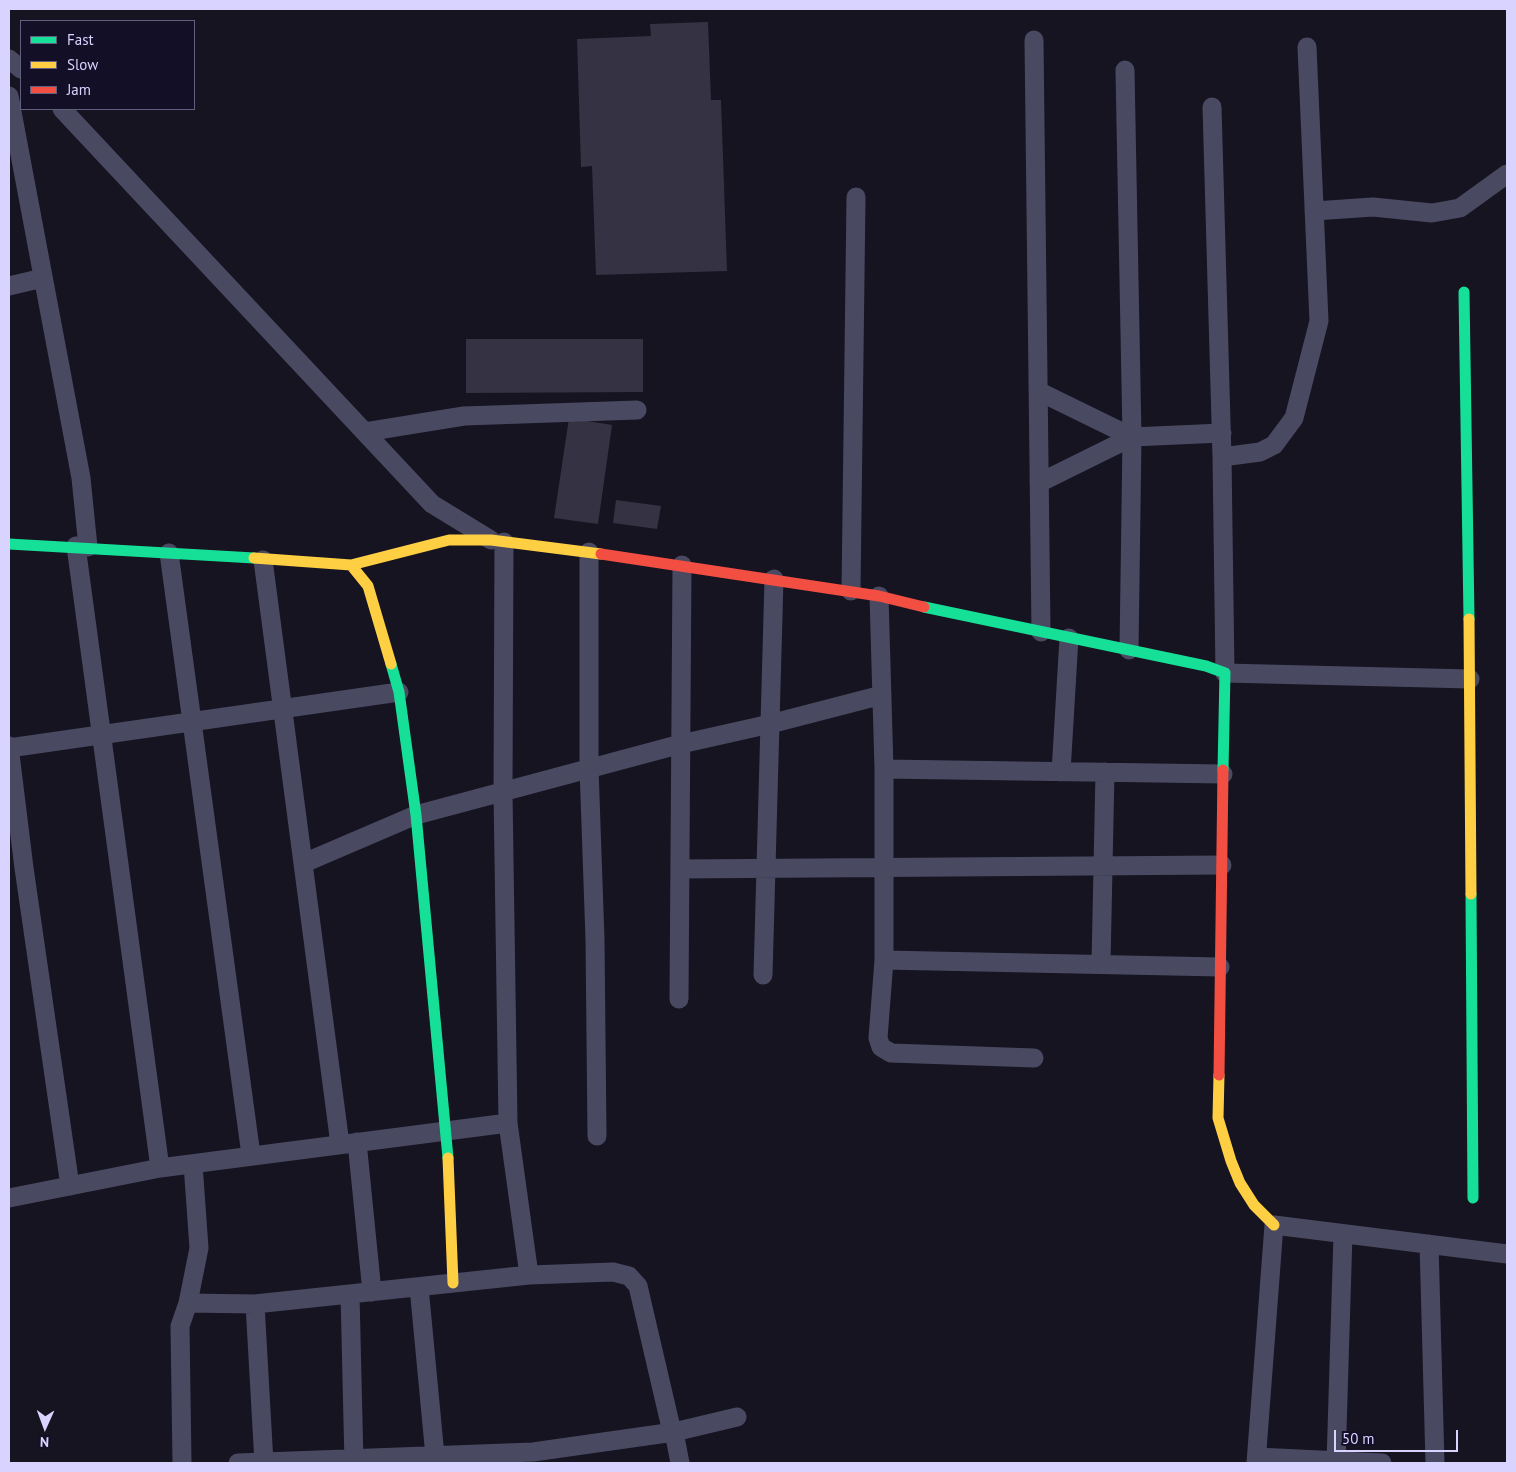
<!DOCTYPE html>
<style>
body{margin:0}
#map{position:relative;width:1516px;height:1472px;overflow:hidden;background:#161421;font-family:"PT Sans",sans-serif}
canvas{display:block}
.frame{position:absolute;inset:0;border:10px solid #d9d4ff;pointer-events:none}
.legend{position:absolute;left:20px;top:20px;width:175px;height:90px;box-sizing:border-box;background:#130f26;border:1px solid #625e7d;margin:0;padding:6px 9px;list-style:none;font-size:15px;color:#d9d4ff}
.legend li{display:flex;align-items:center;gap:10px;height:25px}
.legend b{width:25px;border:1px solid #625e7d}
.north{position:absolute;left:20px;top:1402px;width:50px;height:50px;-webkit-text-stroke:4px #130f26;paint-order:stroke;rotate:182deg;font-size:14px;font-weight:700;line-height:20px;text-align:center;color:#d9d4ff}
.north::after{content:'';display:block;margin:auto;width:18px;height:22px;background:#d9d4ff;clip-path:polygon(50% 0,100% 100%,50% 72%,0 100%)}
.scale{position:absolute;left:1334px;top:1430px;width:124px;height:22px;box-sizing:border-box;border:2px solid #d9d4ff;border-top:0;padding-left:6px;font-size:15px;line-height:18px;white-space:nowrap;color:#d9d4ff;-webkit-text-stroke:4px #130f26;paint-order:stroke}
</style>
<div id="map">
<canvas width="1516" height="1472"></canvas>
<div class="frame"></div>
<ul class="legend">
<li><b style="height:6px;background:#16e098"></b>Fast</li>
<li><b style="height:6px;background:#ffcf43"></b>Slow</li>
<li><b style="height:6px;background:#f24e42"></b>Jam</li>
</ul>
<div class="north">N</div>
<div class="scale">50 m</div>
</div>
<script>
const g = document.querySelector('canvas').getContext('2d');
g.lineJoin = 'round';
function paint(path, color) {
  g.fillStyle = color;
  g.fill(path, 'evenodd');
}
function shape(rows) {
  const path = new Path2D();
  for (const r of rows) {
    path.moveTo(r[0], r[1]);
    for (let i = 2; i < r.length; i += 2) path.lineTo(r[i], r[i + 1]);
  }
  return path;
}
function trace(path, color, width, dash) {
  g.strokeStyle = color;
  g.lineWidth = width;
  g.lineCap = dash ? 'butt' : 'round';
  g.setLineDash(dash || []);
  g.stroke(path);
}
paint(shape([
 [708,22,711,100,721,100,727,271,596,275,592,166,581,167,577,39,651,36,650,24],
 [466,339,643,339,643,392,466,393],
 [569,418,612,425,598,524,554,518],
 [616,500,661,506,657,529,613,523]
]), '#343243');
trace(shape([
 [1034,40,1041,632],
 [9,59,21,69],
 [1125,70,1132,437,1129,650],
 [9,96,81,478,88,547],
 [1212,107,1222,457,1225,673,1470,679],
 [62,109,432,504,491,540],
 [1314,211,1373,207,1432,213,1460,208,1507,174],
 [9,286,43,278],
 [1038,391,1132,437,1222,433],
 [365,432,464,416,637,410],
 [1222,457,1260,452,1274,445,1294,418,1319,321,1307,47],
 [1039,483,1132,437],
 [504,542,503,793,508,1123,529,1275],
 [76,546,160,1168],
 [589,552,589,768,595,939,597,1136],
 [169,553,251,1155],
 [263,560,340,1144],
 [851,591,856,197],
 [879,596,884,769,884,960,878,1038,881,1047,891,1053,1034,1058],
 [9,746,24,868,70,1186],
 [9,748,399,692],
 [884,769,1223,774],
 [1061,772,1069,638],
 [304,863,416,815,681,744,770,724,882,695],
 [680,869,1222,865],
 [884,960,1220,967],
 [1101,964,1105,772],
 [763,975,774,579],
 [679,999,682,565],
 [357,1142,372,1292],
 [9,1198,160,1168,508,1123],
 [1429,1244,1435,1463],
 [419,1287,435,1456],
 [350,1294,354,1463],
 [188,1303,255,1304,529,1275,613,1272,629,1276,638,1286,672,1432],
 [255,1304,264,1463],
 [674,1432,680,1463],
 [1257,1457,1382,1463],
 [182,1463,180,1326,188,1303,199,1248,193,1164],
 [238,1463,533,1452,674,1432,737,1417],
 [1256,1463,1274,1225,1507,1254],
 [1336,1463,1343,1234]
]), '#4a4962', 19);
trace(shape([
 [1464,292,1469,619],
 [9,544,254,558],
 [924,607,1206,666,1225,673,1223,770],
 [391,664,399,692,416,815,448,1158],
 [1471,894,1473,1198]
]), '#16e098', 11);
trace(shape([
 [254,558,351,565,368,586,391,664],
 [351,565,449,540,491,540,601,554],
 [1469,619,1471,894],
 [1219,1075,1218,1118,1231,1161,1240,1183,1254,1205,1274,1225],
 [448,1158,453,1283]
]), '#ffcf43', 11);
trace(shape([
 [601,554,879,596,924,607],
 [1219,1075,1223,770]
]), '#f24e42', 11);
</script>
